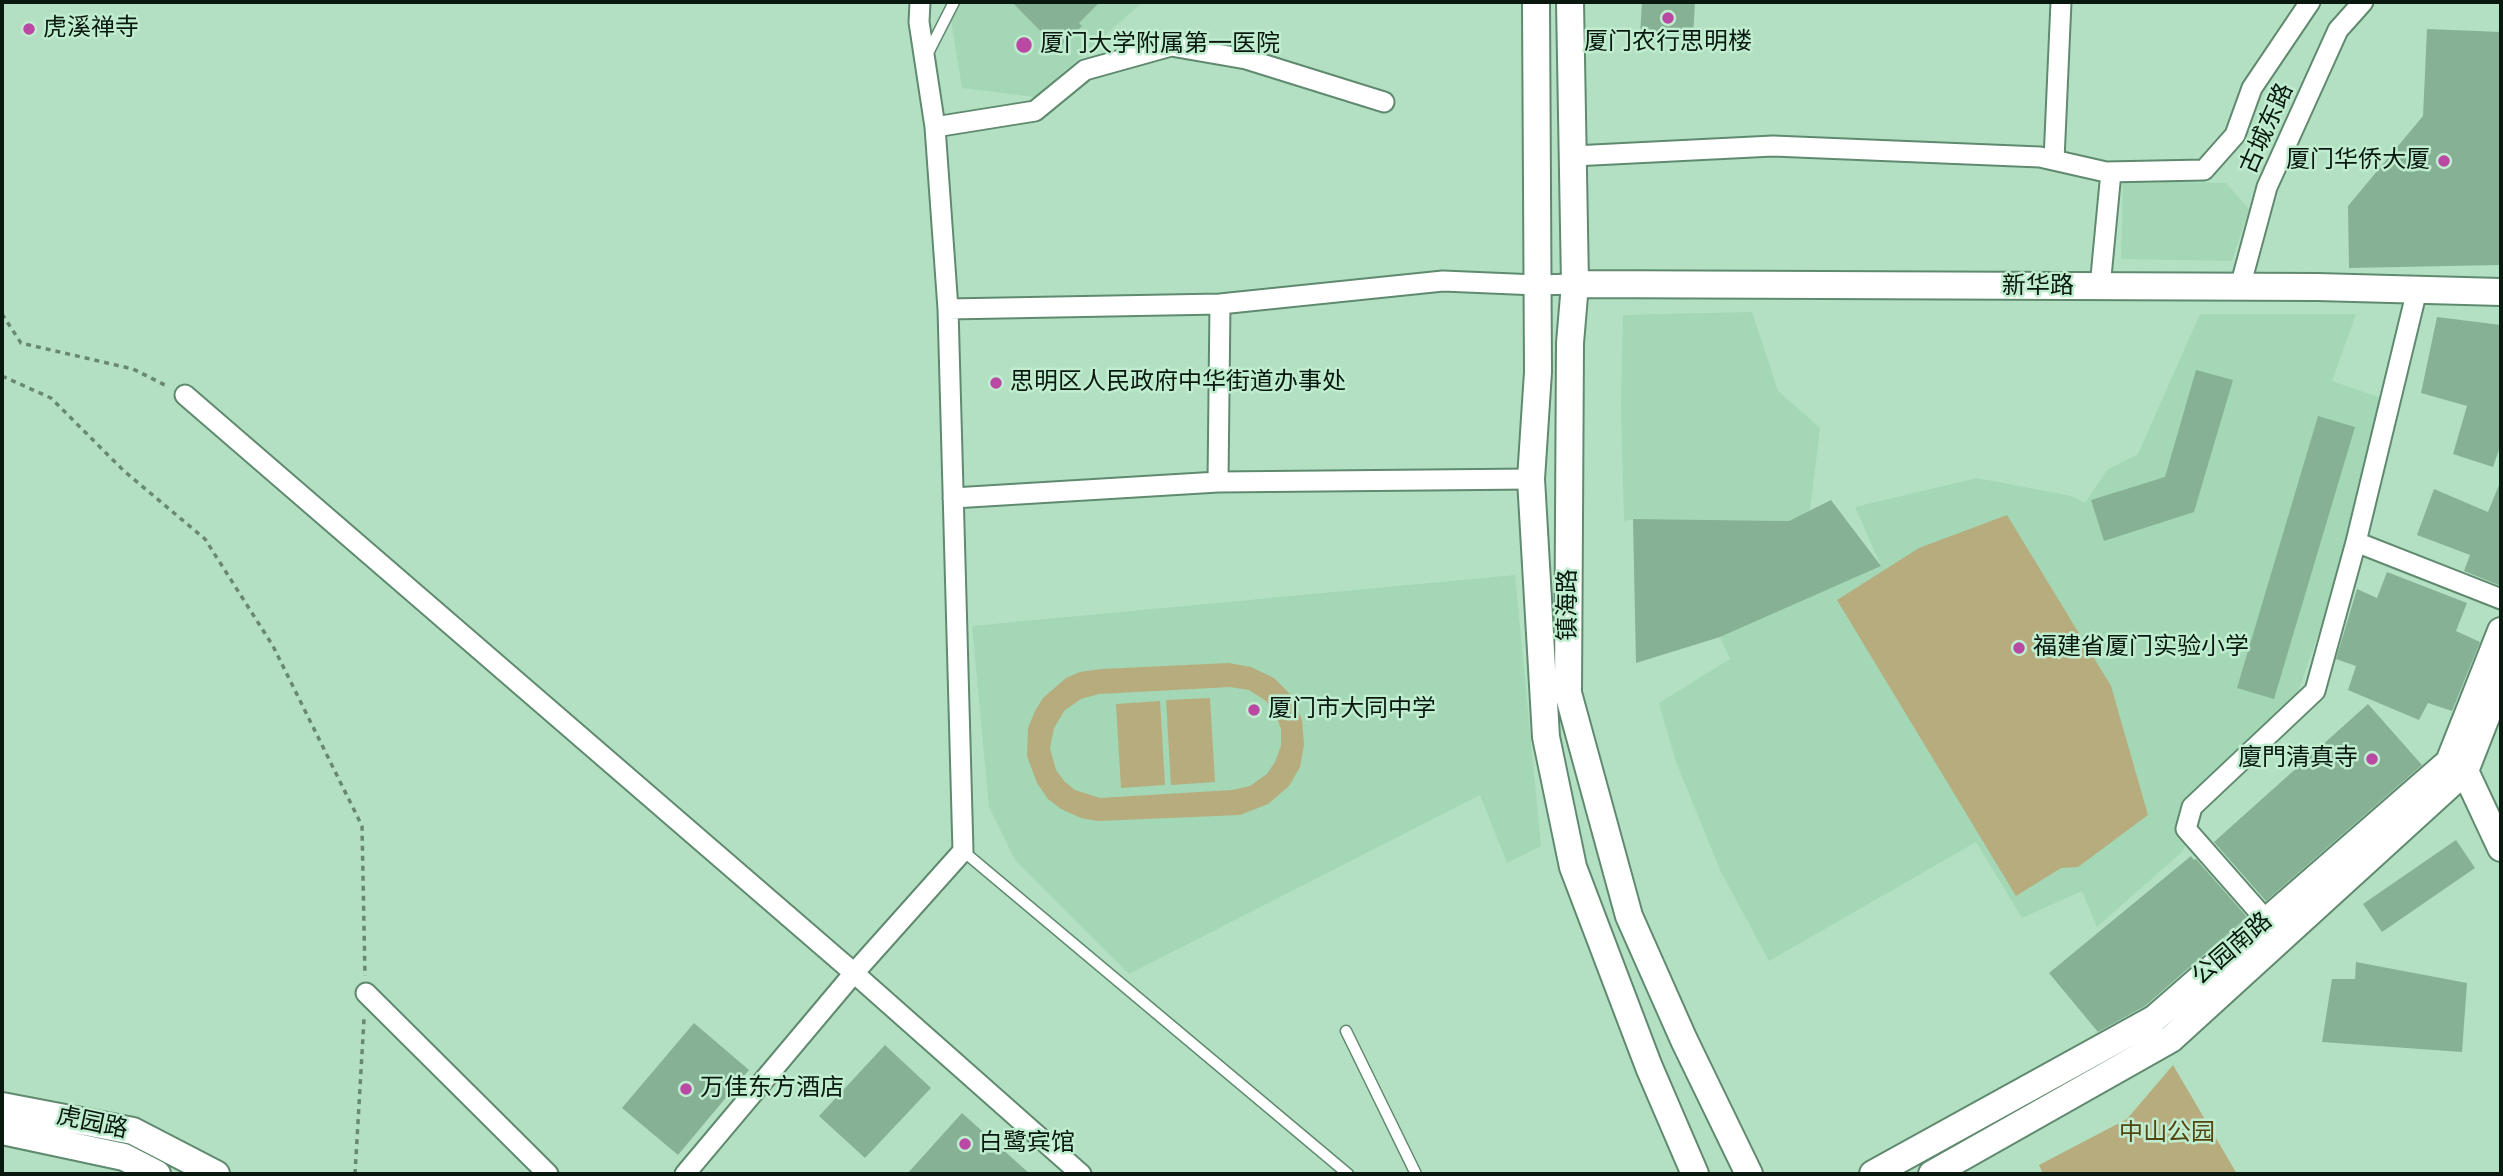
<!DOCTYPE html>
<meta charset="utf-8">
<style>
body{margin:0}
#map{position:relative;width:2503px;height:1176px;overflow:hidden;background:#b3e0c2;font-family:"Nunito Sans",sans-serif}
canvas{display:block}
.frame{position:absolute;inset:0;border:4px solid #09190f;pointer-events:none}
</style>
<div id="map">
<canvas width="2503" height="1176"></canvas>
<div class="frame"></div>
</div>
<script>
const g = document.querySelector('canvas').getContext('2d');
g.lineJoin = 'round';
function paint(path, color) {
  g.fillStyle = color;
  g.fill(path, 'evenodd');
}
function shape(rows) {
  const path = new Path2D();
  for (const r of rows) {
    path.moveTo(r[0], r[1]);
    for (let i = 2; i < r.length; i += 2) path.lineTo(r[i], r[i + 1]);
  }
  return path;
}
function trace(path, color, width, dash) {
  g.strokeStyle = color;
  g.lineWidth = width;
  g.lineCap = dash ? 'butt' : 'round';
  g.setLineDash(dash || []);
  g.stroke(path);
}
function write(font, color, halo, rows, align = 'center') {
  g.font = font + ' "Nunito Sans","Noto Sans SC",sans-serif';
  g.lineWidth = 5;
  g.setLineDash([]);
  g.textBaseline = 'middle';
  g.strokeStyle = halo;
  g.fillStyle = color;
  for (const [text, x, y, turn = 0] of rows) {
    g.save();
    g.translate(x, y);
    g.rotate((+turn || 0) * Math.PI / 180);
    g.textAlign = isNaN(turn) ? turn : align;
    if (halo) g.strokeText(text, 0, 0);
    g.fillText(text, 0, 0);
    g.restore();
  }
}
paint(shape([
 [948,2,1143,2,1035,97,962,88],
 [2123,181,2226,183,2249,209,2232,261,2121,259],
 [1752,312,1778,391,1820,428,1810,511,1789,521,1633,519,1624,521,1621,406,1623,315],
 [2200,314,2356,314,2332,381,2398,404,2290,715,2205,809,2182,852,2097,927,2082,891,2022,918,1976,842,1769,961,1721,872,1676,762,1659,703,1730,659,1720,637,1881,566,1855,507,1977,478,2071,496,2085,503,2107,470,2138,454],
 [1515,575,1541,846,1507,863,1480,795,1129,974,1015,860,989,807,972,626]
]), '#a3d7b5');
paint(shape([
 [2007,515,2111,686,2148,815,2078,867,2061,868,2016,896,1837,600,1919,548],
 [1229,663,1251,667,1274,678,1292,696,1302,720,1304,745,1300,767,1289,786,1268,804,1240,815,1097,821,1081,818,1061,809,1048,799,1037,783,1027,756,1028,728,1035,711,1043,698,1066,678,1080,672,1101,669],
 [1230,687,1249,690,1266,701,1276,715,1281,729,1281,746,1275,762,1267,774,1250,786,1232,790,1100,798,1075,790,1065,782,1056,770,1050,748,1054,728,1064,711,1081,699,1099,694],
 [1210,698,1215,782,1171,785,1166,700],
 [1160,701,1165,785,1121,788,1116,704],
 [2173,1065,2237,1174,2043,1174,2039,1165,2127,1119]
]), '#b7ac7d');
paint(shape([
 [1012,2,1100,2,1079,23,1082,26,1058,49],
 [1642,2,1695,2,1693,37,1640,35],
 [2427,29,2501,32,2501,265,2349,268,2348,206,2423,116],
 [2437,317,2501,325,2501,444,2493,467,2453,454,2467,406,2421,393],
 [2196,370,2233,380,2194,512,2104,541,2091,500,2165,477],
 [2318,416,2355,427,2274,699,2237,688],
 [2501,480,2501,586,2464,571,2470,555,2417,535,2434,489,2488,512],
 [1831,500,1881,566,1720,637,1636,663,1633,519,1789,521],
 [2387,572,2467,603,2456,631,2480,642,2452,711,2428,703,2419,720,2348,690,2356,666,2336,659,2357,589,2377,598],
 [2368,704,2422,765,2266,901,2214,842],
 [2456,840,2475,868,2382,932,2363,904],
 [2191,856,2194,860,2196,859,2247,917,2145,1006,2098,1032,2049,973],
 [2356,962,2467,983,2462,1052,2322,1042,2332,979,2355,979],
 [694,1023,749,1070,678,1155,622,1108],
 [885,1045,931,1088,865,1158,819,1116],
 [962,1113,1030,1174,907,1174]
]), '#86b195');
const lane = shape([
 [927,55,954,2],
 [963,851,1348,1174],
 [1346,1031,1416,1174]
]);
const street = shape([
 [920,2,919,22,935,127,1035,111,1085,70,1171,46,1246,59,1384,102],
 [935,127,948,309,1220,304],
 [1573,156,1773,146,2040,157,2106,172,2204,170,2235,135,2252,88,2310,2],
 [2054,160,2061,2],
 [2100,287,2111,172],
 [2240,287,2267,187,2338,30,2363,2],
 [2417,290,2356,542,2501,599],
 [185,395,854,973,963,851,948,309],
 [1531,479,1218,482,1220,304,1443,281,1537,285,1575,284],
 [953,498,1218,482],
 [2266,920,2186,829,2192,807,2315,691,2356,542],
 [366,993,548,1174],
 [685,1174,854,973,1081,1174]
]);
const secondary = shape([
 [1536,2,1538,372,1531,479,1546,737,1573,867,1649,1067,1695,1174],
 [1570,2,1575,284,1570,343,1568,693,1629,916,1684,1040,1749,1174],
 [1575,284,2317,287,2501,292],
 [2465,771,2501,848],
 [2,1106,133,1131,216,1174],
 [2,1131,124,1157,157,1174],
 [1873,1174,2154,1019,2449,762,2501,631],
 [1932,1174,2171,1039,2465,771,2501,679]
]);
trace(lane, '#608a6f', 13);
trace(street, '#608a6f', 23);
trace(secondary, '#608a6f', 30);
trace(shape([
 [2,314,21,343,133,369,169,387],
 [2,376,51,398,124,471,205,539,273,646,362,826,365,976],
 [355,1174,364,1019]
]), '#688873', 3.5, [5, 5]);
trace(lane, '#fff', 10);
trace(street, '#fff', 19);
trace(secondary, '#fff', 26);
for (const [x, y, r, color] of [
 [1668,18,7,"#ba49a4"],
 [29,29,7,"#ba49a4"],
 [1024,45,9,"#ba49a4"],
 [2444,161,7,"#ba49a4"],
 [996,383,7,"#ba49a4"],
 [2019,648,7,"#ba49a4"],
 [1254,710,7,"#ba49a4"],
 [2372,759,7,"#ba49a4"],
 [686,1089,7,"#ba49a4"],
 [965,1144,7,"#ba49a4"]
]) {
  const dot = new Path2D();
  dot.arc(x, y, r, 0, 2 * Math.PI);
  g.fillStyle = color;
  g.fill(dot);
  trace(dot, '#c0edcf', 2.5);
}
write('24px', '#09190f', '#c0edcf', [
 ["虎溪禅寺",43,29],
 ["厦门农行思明楼",1668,43,"center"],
 ["厦门大学附属第一医院",1040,45],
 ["厦门华侨大厦",2430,161,"right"],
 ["思明区人民政府中华街道办事处",1010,383],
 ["福建省厦门实验小学",2033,648],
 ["厦门市大同中学",1268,710],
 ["廈門清真寺",2358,759,"right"],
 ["万佳东方酒店",700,1089],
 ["白鹭宾馆",979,1144]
], 'left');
write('24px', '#09190f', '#c0edcf', [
 ["古城东路",2268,129,-66],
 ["新华路",2038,287],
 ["镇海路",1569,605,-90],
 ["公园南路",2233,950,-41],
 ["虎园路",92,1124,12]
]);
write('24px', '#524610', '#c0edcf', [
 ["中山公园",2167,1134]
]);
</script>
